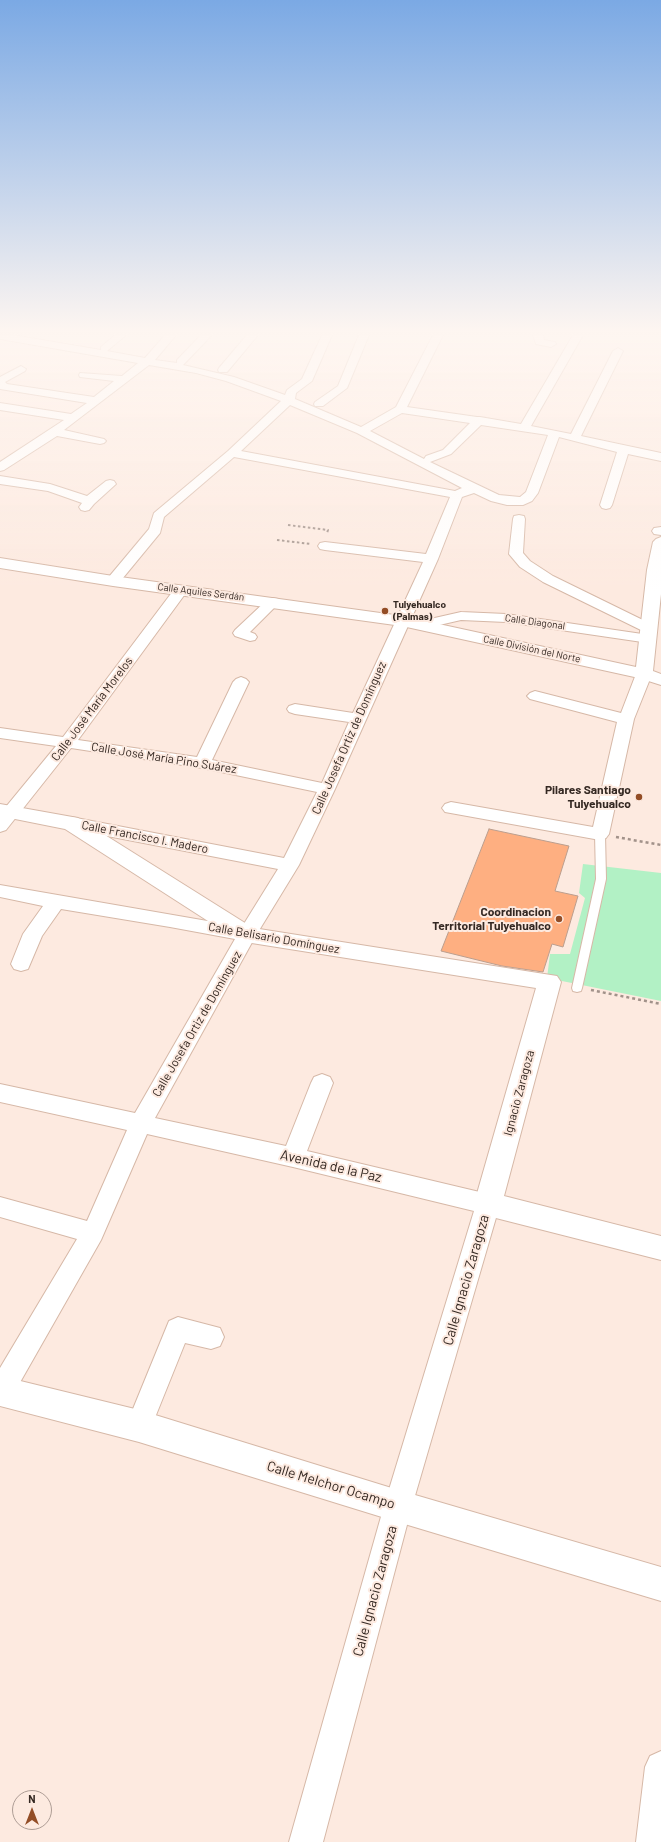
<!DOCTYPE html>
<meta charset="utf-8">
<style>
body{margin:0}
#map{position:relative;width:661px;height:1842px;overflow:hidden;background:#fdeae0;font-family:Barlow,sans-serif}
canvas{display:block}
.north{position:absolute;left:12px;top:1790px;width:40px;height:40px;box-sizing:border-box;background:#fdeae0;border:1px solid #ad9c94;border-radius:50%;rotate:0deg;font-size:11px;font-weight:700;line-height:16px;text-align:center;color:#342822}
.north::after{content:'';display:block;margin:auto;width:14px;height:18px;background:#934d26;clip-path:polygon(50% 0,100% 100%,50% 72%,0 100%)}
</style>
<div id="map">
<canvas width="661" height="1842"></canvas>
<div class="north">N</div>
</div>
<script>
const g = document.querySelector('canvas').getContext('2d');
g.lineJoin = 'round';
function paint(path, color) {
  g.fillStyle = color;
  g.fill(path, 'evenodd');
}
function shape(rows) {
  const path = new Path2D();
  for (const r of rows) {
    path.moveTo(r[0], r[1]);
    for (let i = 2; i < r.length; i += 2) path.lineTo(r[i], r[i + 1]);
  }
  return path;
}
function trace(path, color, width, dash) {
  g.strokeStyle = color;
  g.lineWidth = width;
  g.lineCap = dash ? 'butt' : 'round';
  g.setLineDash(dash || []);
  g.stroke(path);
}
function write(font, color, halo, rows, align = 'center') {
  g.font = font + ' Barlow,sans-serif';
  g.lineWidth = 4;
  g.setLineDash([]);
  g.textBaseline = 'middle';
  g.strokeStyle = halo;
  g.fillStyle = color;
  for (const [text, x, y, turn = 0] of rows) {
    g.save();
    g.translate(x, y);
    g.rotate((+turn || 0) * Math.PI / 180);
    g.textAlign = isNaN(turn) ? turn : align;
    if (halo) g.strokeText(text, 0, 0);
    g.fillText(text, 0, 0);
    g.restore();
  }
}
paint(shape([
 [583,864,661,873,661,1001,547,978,550,954,570,954,585,898,579,893]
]), '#b2f1c5');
const building = shape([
 [489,829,569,846,555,891,578,896,563,947,552,944,543,972,502,966,441,951,489,829]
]);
paint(building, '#feaf81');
trace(building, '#bb9e8e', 1);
const service = shape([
 [600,831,605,834,606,879,582,988,581,991,577,992,573,991,572,988,596,879,595,834,600,831]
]);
const minor = shape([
 [0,335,13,335,101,350,101,347,115,335,126,335,107,351,145,358,165,335,176,335,155,360,177,363,177,360,201,335,212,335,183,365,234,377,285,395,287,390,302,379,322,335,332,335,312,381,296,393,295,399,361,427,396,407,433,335,443,335,407,407,477,417,480,417,521,424,573,335,583,335,531,426,571,434,613,351,618,348,623,351,581,436,661,453,661,461,628,454,612,505,610,508,606,509,602,508,600,505,617,452,559,437,538,493,532,501,523,505,507,505,491,501,474,493,462,497,438,559,335,789,299,865,255,937,155,1118,286,1146,311,1083,314,1077,322,1074,330,1077,333,1083,307,1151,488,1194,496,1197,500,1204,412,1506,323,1842,289,1842,384,1506,474,1211,293,1167,147,1134,101,1240,10,1400,0,1403,0,1368,77,1239,0,1217,0,1197,87,1221,127,1130,0,1102,0,1084,135,1113,235,939,170,927,61,909,42,936,28,969,21,971,14,969,11,964,23,934,43,906,0,897,0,885,242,927,278,869,71,829,65,827,62,823,65,819,71,817,284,858,317,792,202,768,71,748,6,830,0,832,0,814,56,746,0,738,0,728,63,737,176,587,181,586,186,587,188,590,78,740,197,757,233,682,236,679,241,677,246,679,249,682,212,760,322,783,349,722,295,714,289,712,287,709,289,706,295,704,353,713,423,562,325,550,320,549,318,546,320,543,325,542,426,554,450,497,234,457,164,517,160,533,118,584,108,584,106,581,108,578,149,529,154,513,228,451,281,401,226,381,196,373,149,365,64,430,104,439,106,441,104,443,100,444,57,436,4,470,0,471,0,462,64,420,0,410,0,403,71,414,87,403,0,389,0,377,21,366,26,369,25,371,5,382,7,384,94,397,114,381,80,377,79,375,80,373,122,376,138,363,0,339,0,335],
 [290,405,357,433,462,488,455,491,241,451,290,405],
 [402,413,470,423,443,450,426,456,424,459,370,431,402,413],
 [481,425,548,435,526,492,520,497,499,495,430,462,451,454,481,425],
 [247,335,258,335,227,372,219,372,218,370,219,368,247,335],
 [359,335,369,335,347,388,323,406,315,406,314,404,315,402,338,386,359,335],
 [533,335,543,335,544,340,555,342,556,344,551,347,536,344,533,335],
 [0,476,50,484,87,496,106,481,110,480,114,481,116,484,94,504,89,510,85,511,81,510,79,507,82,503,48,491,0,484,0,476],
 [519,515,524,516,525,519,523,553,530,561,553,576,655,626,657,629,655,632,645,632,543,582,520,567,509,554,513,519,514,516,519,515],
 [273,598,278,599,280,602,250,632,255,634,257,637,255,640,250,641,235,636,233,633,235,630,268,599,273,598],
 [461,612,506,614,649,635,654,636,656,639,654,642,649,643,506,622,461,620,422,629,417,628,415,625,417,622,461,612],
 [644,669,649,671,652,674,634,719,609,834,606,838,600,840,445,812,442,808,445,804,451,802,593,827,617,722,530,699,527,696,530,693,535,691,621,713,636,674,639,671,644,669],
 [178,1317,220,1328,224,1337,220,1346,211,1349,185,1343,148,1435,139,1439,130,1435,126,1426,169,1321,178,1317],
 [661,1751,661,1842,636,1842,645,1767,650,1756,661,1751]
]);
const tertiary = shape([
 [661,527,661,535,654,534,652,531,654,528,661,527],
 [0,1376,139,1410,398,1490,661,1567,661,1601,398,1522,139,1442,0,1406,0,1376]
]);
const secondary = shape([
 [661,537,661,594,653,671,661,674,661,685,639,678,402,626,113,586,0,568,0,558,113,576,402,616,636,667,647,570,653,542,656,539,661,537],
 [0,804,78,818,253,928,557,976,561,982,504,1196,661,1236,661,1260,488,1216,478,1212,474,1204,536,988,239,941,65,829,0,816,0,804]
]);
trace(service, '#d6b8a7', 2);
trace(minor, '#d6b8a7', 2);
trace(tertiary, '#d6b8a7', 2);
trace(secondary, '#d6b8a7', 2);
trace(shape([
 [288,525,328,530,327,533],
 [277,540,311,544]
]), '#a2928a', 2, [2.5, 2.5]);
trace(shape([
 [616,837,661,845],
 [591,990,661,1004]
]), '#a2928a', 2.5, [3, 3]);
paint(service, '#fff');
paint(minor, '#fff');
paint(tertiary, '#fff');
paint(secondary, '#fff');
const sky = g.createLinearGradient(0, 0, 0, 593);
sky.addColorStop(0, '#7ba9e4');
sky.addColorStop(0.56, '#fef6f1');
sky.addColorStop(1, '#fef6f100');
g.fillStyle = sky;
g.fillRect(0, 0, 661, 593);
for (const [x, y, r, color] of [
 [385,611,4,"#934d26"],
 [639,797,4,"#934d26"],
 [559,919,4,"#934d26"]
]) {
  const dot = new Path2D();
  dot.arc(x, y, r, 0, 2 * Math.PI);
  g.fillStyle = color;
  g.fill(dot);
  trace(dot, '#fdeae0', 1.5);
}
write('10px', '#342822', '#fdeae0', [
 ["Calle Aquiles Serdán",201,592,7],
 ["Calle Diagonal",535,622,8],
 ["Calle División del Norte",532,649,12]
]);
write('bold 10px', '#342822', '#fdeae0', [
 ["Tulyehualco",393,605],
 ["(Palmas)",393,617]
], 'left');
write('12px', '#342822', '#fdeae0', [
 ["Calle José María Morelos",92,709,-53],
 ["Calle Josefa Ortiz de Domínguez",349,738,-66],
 ["Calle José María Pino Suárez",164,758,9],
 ["Calle Francisco I. Madero",145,837,11],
 ["Calle Belisario Domínguez",274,938,10],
 ["Calle Josefa Ortiz de Domínguez",197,1024,-60],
 ["Ignacio Zaragoza",519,1093,-75]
]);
write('bold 12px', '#342822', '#fdeae0', [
 ["Pilares Santiago",631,790],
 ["Tulyehualco",631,804],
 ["Coordinacion",551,912],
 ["Territorial Tulyehualco",551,926]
], 'right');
write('14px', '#342822', '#fdeae0', [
 ["Avenida de la Paz",331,1166,13],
 ["Calle Ignacio Zaragoza",466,1280,-74],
 ["Calle Melchor Ocampo",331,1485,17],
 ["Calle Ignacio Zaragoza",375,1591,-75]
]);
</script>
